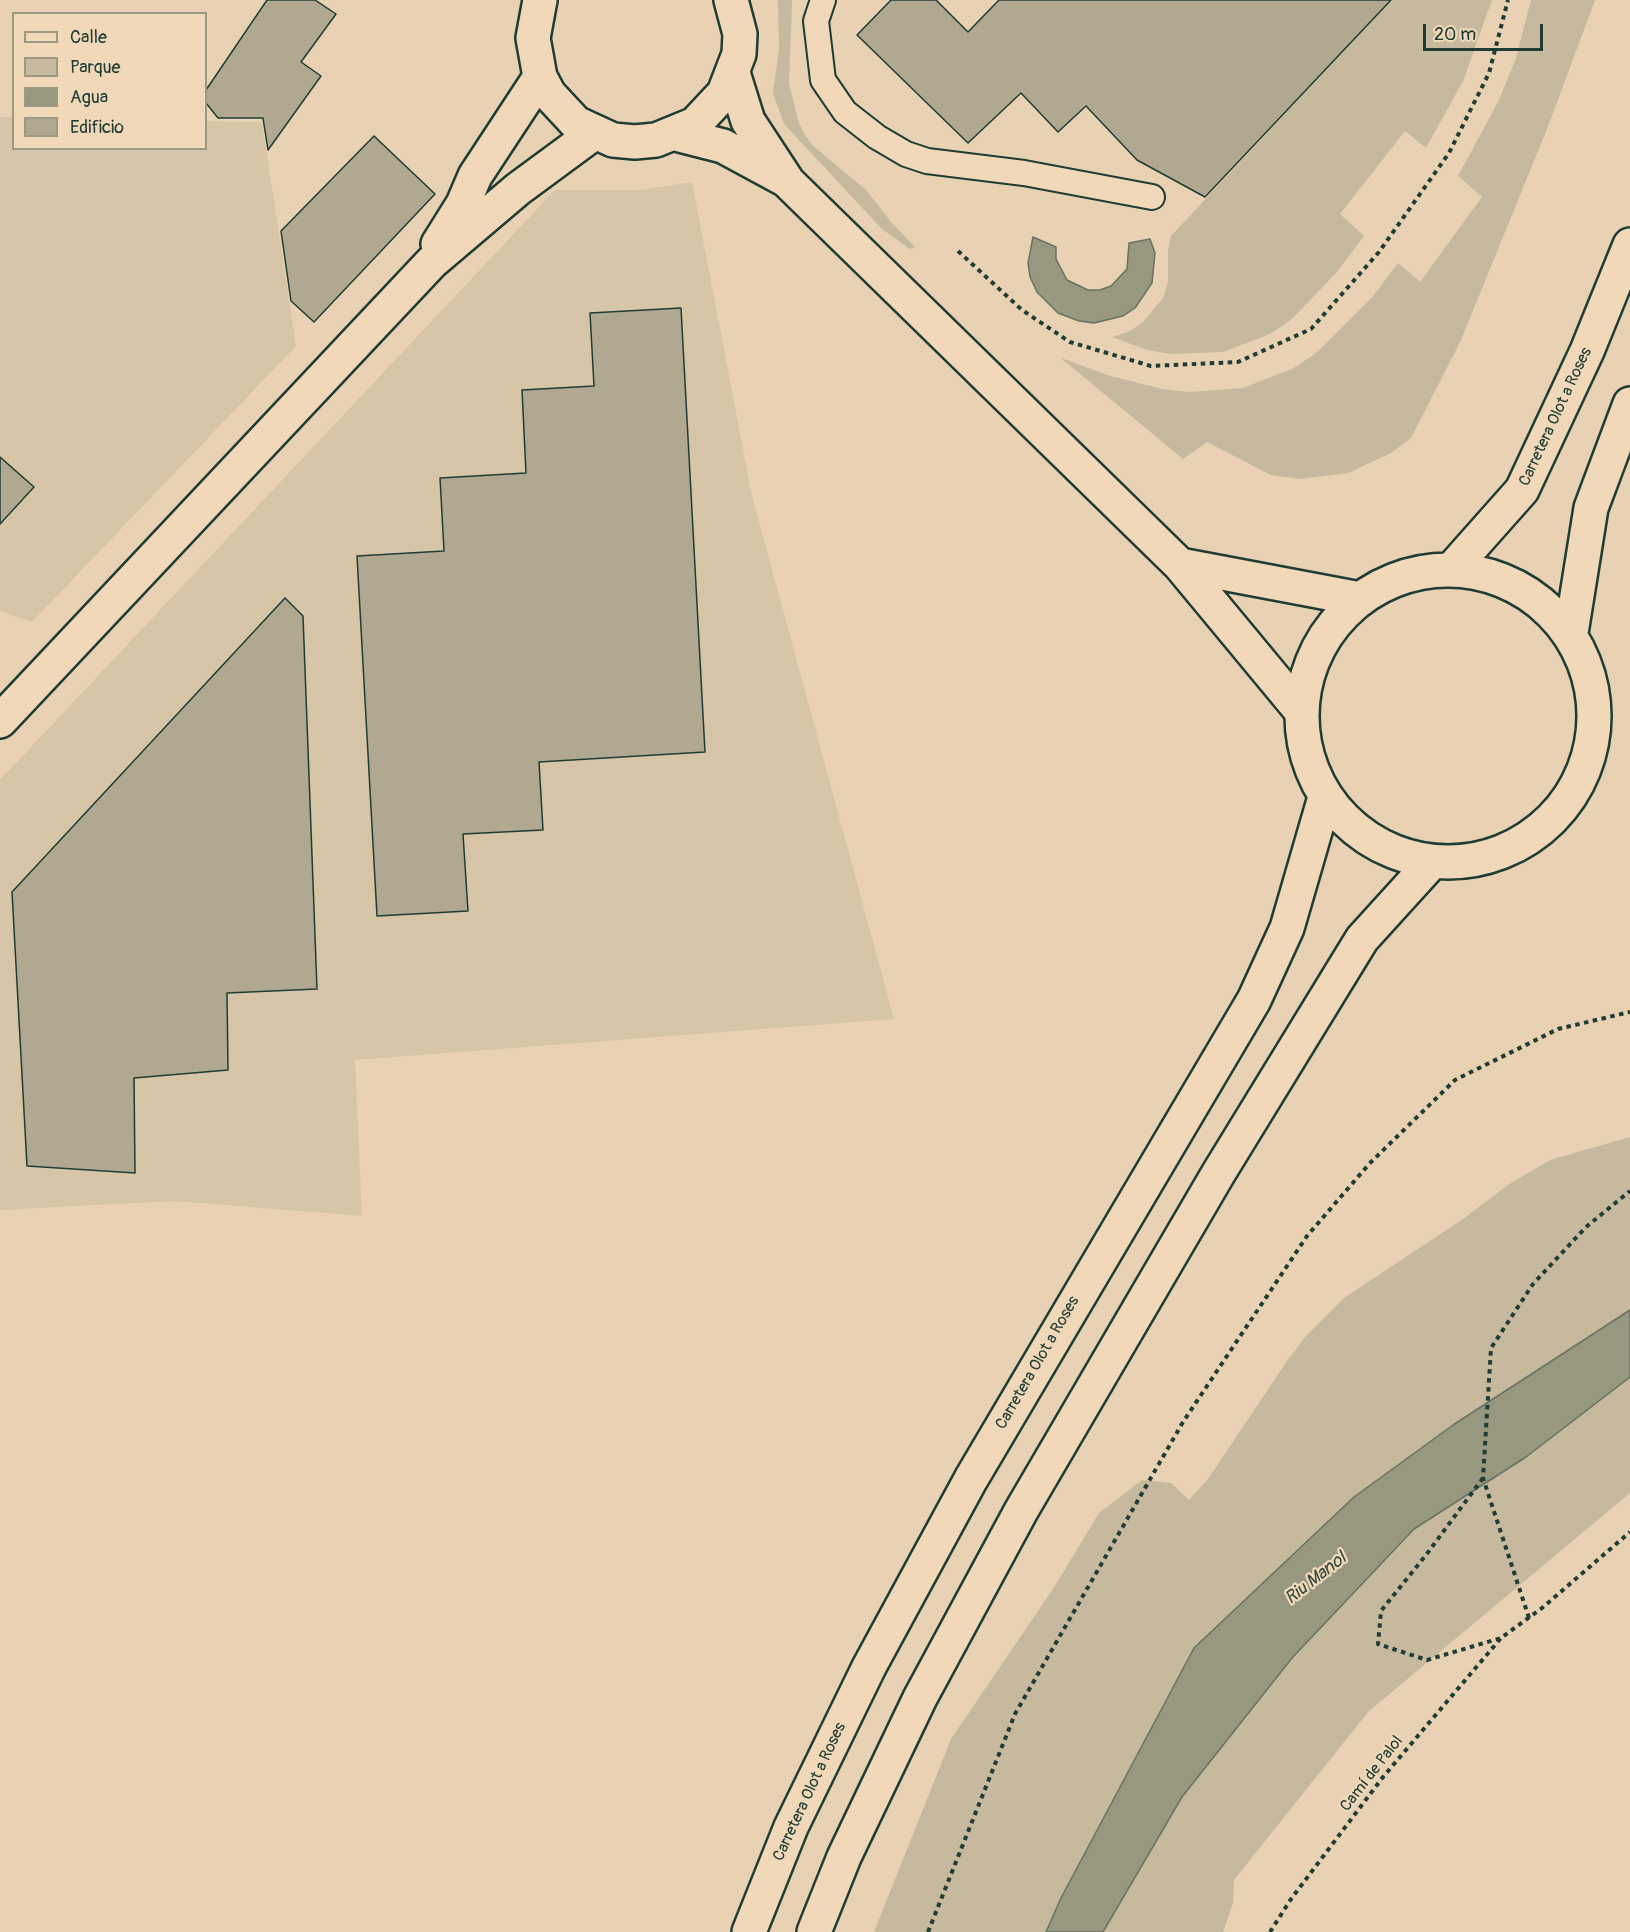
<!DOCTYPE html>
<meta charset="utf-8">
<style>
body{margin:0}
#map{position:relative;width:1630px;height:1932px;overflow:hidden;background:#e8d2b3;font-family:Pangolin,sans-serif}
canvas{display:block}
.legend{position:absolute;left:12px;top:12px;width:195px;height:138px;box-sizing:border-box;background:#f0d8b8;border:2px solid #9c9a83;margin:0;padding:8px 10px;list-style:none;font-size:18px;color:#1f3d34}
.legend li{display:flex;align-items:center;gap:12px;height:30px}
.legend b{width:30px;border:2px solid #9c9a83}
.scale{position:absolute;left:1423px;top:24px;width:120px;height:27px;box-sizing:border-box;border:3px solid #1f3d34;border-top:0;padding-left:8px;font-size:18px;line-height:21px;white-space:nowrap;color:#1f3d34;-webkit-text-stroke:4px #f0d8b8;paint-order:stroke}
</style>
<div id="map">
<canvas width="1630" height="1932"></canvas>
<ul class="legend">
<li><b style="height:8px;background:#f0d8b8"></b>Calle</li>
<li><b style="height:16px;background:#c6b99d"></b>Parque</li>
<li><b style="height:16px;background:#989780"></b>Agua</li>
<li><b style="height:16px;background:#b0a890"></b>Edificio</li>
</ul>
<div class="scale">20 m</div>
</div>
<script>
const g = document.querySelector('canvas').getContext('2d');
g.lineJoin = 'round';
function paint(path, color) {
  g.fillStyle = color;
  g.fill(path, 'evenodd');
}
function shape(rows) {
  const path = new Path2D();
  for (const r of rows) {
    if (r.length === 3) {
      path.moveTo(r[0] + r[2], r[1]);
      path.arc(r[0], r[1], r[2], 0, 2 * Math.PI);
      continue;
    }
    path.moveTo(r[0], r[1]);
    for (let i = 2; i < r.length; i += 2) path.lineTo(r[i], r[i + 1]);
  }
  return path;
}
function trace(path, color, width, dash) {
  g.strokeStyle = color;
  g.lineWidth = width;
  g.lineCap = dash ? 'butt' : 'round';
  g.setLineDash(dash || []);
  g.stroke(path);
}
function write(font, color, halo, rows, align = 'center') {
  g.font = font + ' Pangolin,sans-serif';
  g.lineWidth = 4.5;
  g.setLineDash([]);
  g.textBaseline = 'middle';
  g.strokeStyle = halo;
  g.fillStyle = color;
  for (const [text, x, y, turn = 0] of rows) {
    g.save();
    g.translate(x, y);
    g.rotate((+turn || 0) * Math.PI / 180);
    g.textAlign = isNaN(turn) ? turn : align;
    if (halo) g.strokeText(text, 0, 0);
    g.fillText(text, 0, 0);
    g.restore();
  }
}
paint(shape([
 [0,117,13,117,14,148,206,148,206,121,262,122,296,346,32,622,0,611],
 [692,182,752,496,894,1019,355,1060,362,1216,175,1201,0,1210,0,780,555,190,641,190]
]), '#d7c5a8');
paint(shape([
 [778,0,792,0,789,84,799,123,805,135,812,145,866,190,891,222,915,247,910,249,882,229,784,124,773,93,779,49],
 [1391,0,1492,0,1463,81,1426,148,1405,131,1340,214,1364,236,1337,272,1291,320,1270,334,1223,352,1172,354,1147,350,1112,337,1128,332,1142,323,1163,298,1168,282,1168,251,1171,236],
 [1531,0,1595,0,1547,129,1461,340,1411,438,1391,453,1348,473,1300,479,1271,475,1207,442,1183,459,1061,358,1110,376,1162,389,1189,392,1243,388,1294,368,1316,353,1374,295,1398,263,1420,282,1482,197,1458,176,1499,100,1516,58],
 [1630,1137,1630,1310,1453,1425,1194,1648,1061,1898,1046,1932,874,1932,951,1739,1055,1586,1099,1513,1142,1480,1171,1483,1189,1500,1208,1479,1287,1361,1306,1336,1344,1298,1463,1219,1508,1185,1550,1160],
 [1630,1377,1630,1493,1368,1712,1234,1880,1233,1903,1223,1932,1103,1932,1182,1797,1292,1658,1414,1529,1526,1457]
]), '#c6b99d');
const water = shape([
 [1033,237,1056,247,1056,259,1067,280,1088,290,1100,290,1111,286,1127,269,1129,243,1150,239,1155,253,1152,283,1135,308,1123,316,1094,323,1079,321,1058,313,1037,292,1030,277,1028,263,1033,237],
 [1630,1310,1630,1377,1526,1457,1414,1529,1292,1658,1182,1797,1103,1932,1046,1932,1061,1898,1194,1648,1354,1497,1453,1425,1630,1310]
]);
paint(water, '#989780');
trace(water, '#687362', 1.5);
const building = shape([
 [267,0,315,0,336,14,301,62,321,76,268,150,263,118,218,118,206,103,206,90,267,0],
 [891,0,936,0,968,32,999,0,1391,0,1205,197,1137,160,1086,106,1058,132,1021,93,968,143,857,35,891,0],
 [374,136,435,194,314,322,291,301,281,231,374,136],
 [681,308,705,752,539,762,543,830,463,834,468,911,377,916,357,556,444,551,440,478,526,473,522,390,594,386,590,313,681,308],
 [0,457,34,487,0,524,0,457],
 [285,598,303,616,317,989,227,993,228,1070,134,1078,135,1173,27,1166,12,892,285,598]
]);
paint(building, '#b0a890');
trace(building, '#1f3d34', 1.5);
const service = shape([
 [823,0,816,21,823,80,845,112,877,137,906,154,927,161,1024,173,1152,197]
]);
const tertiary = shape([
 [540,0,533,38,540,77,549,94,576,123,613,140,635,142,656,140,695,124,724,93,739,54,740,34,731,0],
 [733,73,748,121,788,182,1180,565,1301,711],
 [676,134,723,146,784,179],
 [438,244,463,204,475,176,540,77],
 [1180,565,1360,599],
 [0,721,432,262,518,189,594,133]
]);
const trunk = shape([
 [1448,716,146],
 [1451,570,1522,490,1587,351,1630,245],
 [1571,633,1591,508,1630,404],
 [749,1932,791,1827,869,1667,971,1479,1254,1000,1287,928,1325,797],
 [814,1932,844,1857,920,1698,1021,1511,1218,1174,1362,939,1431,863]
]);
trace(service, '#1f3d34', 28);
trace(tertiary, '#1f3d34', 38);
trace(trunk, '#1f3d34', 38);
trace(shape([
 [958,251,1022,310,1070,342,1151,366,1238,362,1311,329,1379,252,1449,153,1489,73,1508,0],
 [1483,1478,1426,1555,1381,1611,1378,1644,1427,1660,1501,1638,1542,1608,1630,1532],
 [1529,1618,1483,1478,1491,1348,1533,1284,1586,1227,1630,1191],
 [928,1932,1015,1714,1183,1422,1307,1236,1370,1163,1455,1080,1558,1029,1630,1012],
 [1270,1932,1291,1899,1383,1777,1501,1638]
]), '#1f3d34', 4, [4.5, 4.5]);
trace(service, '#f0d8b8', 24);
trace(tertiary, '#f0d8b8', 33);
trace(trunk, '#f0d8b8', 33);
write('16px', '#1f3d34', '#f0d8b8', [
 ["Carretera Olot a Roses",1556,417,-65],
 ["Carretera Olot a Roses",1038,1363,-60],
 ["Camí de Palol",1372,1774,-52],
 ["Carretera Olot a Roses",810,1792,-65]
]);
write('italic 18px', '#314a3f', '#f0d8b8', [
 ["Riu Manol",1316,1579,-38]
]);
</script>
